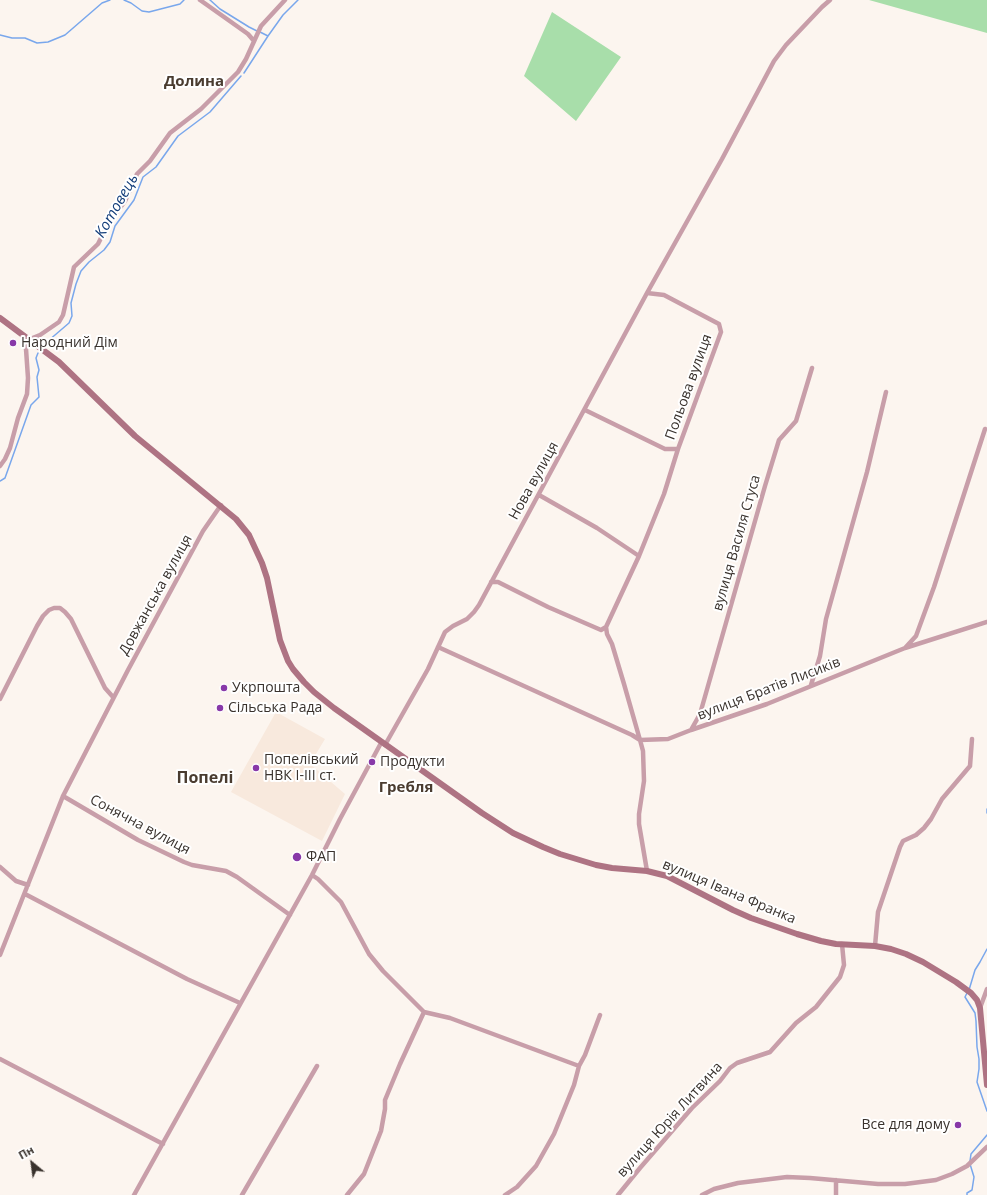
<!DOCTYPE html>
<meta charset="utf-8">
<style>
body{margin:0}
#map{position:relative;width:987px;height:1195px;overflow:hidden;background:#fcf5ef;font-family:"Open Sans",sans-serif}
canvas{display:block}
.north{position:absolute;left:12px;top:1143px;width:40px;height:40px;-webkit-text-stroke:3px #fff;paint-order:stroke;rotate:331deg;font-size:11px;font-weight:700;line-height:16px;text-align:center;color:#39322d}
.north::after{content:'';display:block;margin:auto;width:14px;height:18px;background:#39322d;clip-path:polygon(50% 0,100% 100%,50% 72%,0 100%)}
</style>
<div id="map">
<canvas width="987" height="1195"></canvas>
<div class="north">Пн</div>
</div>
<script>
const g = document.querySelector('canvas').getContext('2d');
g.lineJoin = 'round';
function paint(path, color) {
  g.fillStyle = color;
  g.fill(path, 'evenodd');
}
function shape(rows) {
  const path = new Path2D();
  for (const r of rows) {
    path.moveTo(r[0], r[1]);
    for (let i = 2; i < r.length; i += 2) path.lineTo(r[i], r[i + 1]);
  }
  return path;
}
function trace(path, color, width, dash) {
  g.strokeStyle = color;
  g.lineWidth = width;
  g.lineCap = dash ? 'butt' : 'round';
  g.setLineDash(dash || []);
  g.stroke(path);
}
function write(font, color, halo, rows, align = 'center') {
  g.font = font + ' "Open Sans",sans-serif';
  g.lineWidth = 4;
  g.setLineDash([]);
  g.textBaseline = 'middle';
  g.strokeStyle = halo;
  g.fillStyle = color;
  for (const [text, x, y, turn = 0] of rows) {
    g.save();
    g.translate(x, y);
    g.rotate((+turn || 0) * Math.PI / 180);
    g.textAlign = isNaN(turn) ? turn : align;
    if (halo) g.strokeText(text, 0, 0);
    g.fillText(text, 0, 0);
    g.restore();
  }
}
paint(shape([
 [276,712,325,739,310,764,345,794,322,841,231,792]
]), '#f8e9dd');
paint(shape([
 [869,0,987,0,987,33],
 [552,12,621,57,576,121,524,76]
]), '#a8deaa');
trace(shape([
 [124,0,131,3,142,11,149,12,180,4,184,0],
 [210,0,220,9,249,27,257,31],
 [260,32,268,36],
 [0,35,12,38,25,38,37,43,48,42,65,35,102,3,110,0],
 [244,73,268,36,283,15,298,0],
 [48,341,69,323,72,316,71,303,76,284,81,271,89,262,104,250,110,242,115,226,134,200,143,177,156,167,178,136,210,112,241,76],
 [0,481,5,478,31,405,39,397,37,377,39,370,36,358,38,353],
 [987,809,987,813],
 [969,990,975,970,980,962,987,949],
 [967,993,965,997,975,1013,976,1021,977,1047,979,1059,979,1069,977,1082,987,1111],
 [970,1161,971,1154,987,1135],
 [967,1195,967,1193,972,1190,974,1177,970,1164]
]), '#79a7ec', 1.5);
trace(shape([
 [200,0,248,34,254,41],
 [647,293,664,295,719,324,721,332,678,449,664,494,639,556,606,627,607,634,612,644,624,684,640,740,668,739,691,730,767,704,905,648,916,636,934,587,985,429],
 [585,410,665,449,678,449],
 [0,466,5,459,10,448,18,418,27,394,28,378,26,349,30,339,40,335,59,322,63,315,74,267,98,244,107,226,125,201,137,174,150,161,170,133,201,109,238,72,246,59,261,26,285,0],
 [539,495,597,528,639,556],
 [491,582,498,582,548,607,601,630,606,627],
 [438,647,632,735,640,740,643,751,644,781,639,814,639,824,647,871],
 [905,648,987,622],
 [811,685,820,656,826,619,867,472,886,392],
 [0,699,37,626,43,616,49,610,54,608,60,608,65,612,71,619,105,688,113,697],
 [691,730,700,714,765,486,779,440,796,421,812,368],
 [385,745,428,669,445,632,453,626,467,619,474,612,479,605,647,293,722,159,774,61,786,45,822,7,830,0],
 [63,796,138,840,184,862,192,865,226,871,237,877,290,915],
 [0,867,16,881,28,885],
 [312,875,318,879,341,902,369,954,383,971,424,1012,450,1018,579,1066],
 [25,894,187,979,240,1003],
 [875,946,878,912,900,847,903,841,916,835,924,828,931,819,942,799,970,766,972,739],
 [0,955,63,796,128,670,203,531,221,505],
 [980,1008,987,989],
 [0,1059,163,1144],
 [134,1195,312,875,340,819,381,743],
 [242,1195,317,1066],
 [347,1195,364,1174,381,1131,385,1109,385,1100,400,1064,424,1012],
 [505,1195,517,1187,536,1166,554,1134,574,1085,579,1066,585,1055,600,1015],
 [618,1195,640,1168,692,1108,720,1081,730,1068,737,1063,770,1052,796,1023,816,1007,840,977,844,965,842,944],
 [702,1195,714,1189,738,1183,787,1177,810,1178,878,1184,905,1184,936,1180,952,1174,967,1166,987,1147],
 [836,1195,836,1180]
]), '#c89ea9', 4.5);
trace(shape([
 [0,318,59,362,135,436,236,519,249,535,262,563,267,578,280,640,288,661,293,669,304,682,314,692,334,708,482,813,513,833,543,847,560,854,596,865,612,868,647,871,667,876,733,910,751,918,797,934,821,941,836,944,875,946,891,949,906,954,923,962,956,982,971,993,977,1000,980,1008,987,1085]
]), '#ae7383', 6);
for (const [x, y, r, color] of [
 [13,343,4,"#8838a8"],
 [224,688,4,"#8838a8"],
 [220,708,4,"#8838a8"],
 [372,762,4,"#8838a8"],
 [256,768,4,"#8838a8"],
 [297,857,5,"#8838a8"],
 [958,1125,4,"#8838a8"]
]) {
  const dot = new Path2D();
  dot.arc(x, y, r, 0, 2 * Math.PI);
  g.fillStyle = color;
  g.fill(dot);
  trace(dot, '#fff', 1.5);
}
write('14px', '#39322d', '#fff', [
 ["Народний Дім",21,343],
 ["Укрпошта",232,688],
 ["Сільська Рада",228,708],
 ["Попелівський",264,760],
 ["НВК І-ІІІ ст.",264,776],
 ["Продукти",380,762],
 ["ФАП",306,857],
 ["Все для дому",950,1125,"right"]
], 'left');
write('14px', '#39322d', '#fff', [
 ["Польова вулиця",689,387,-70],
 ["Нова вулиця",534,481,-61],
 ["вулиця Василя Стуса",737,543,-74],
 ["Довжанська вулиця",156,595,-61],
 ["вулиця Братів Лисиків",769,689,-21],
 ["Сонячна вулиця",140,825,28],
 ["вулиця Івана Франка",729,892,23],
 ["вулиця Юрія Литвина",670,1120,-48]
]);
write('bold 15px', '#4a3c30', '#fff', [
 ["Долина",194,82],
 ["Гребля",406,788]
]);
write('italic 15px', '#123c79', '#fff', [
 ["Котовець",117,206,-60]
]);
write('bold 16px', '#4a3c30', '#fff', [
 ["Попелі",205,778]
]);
</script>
